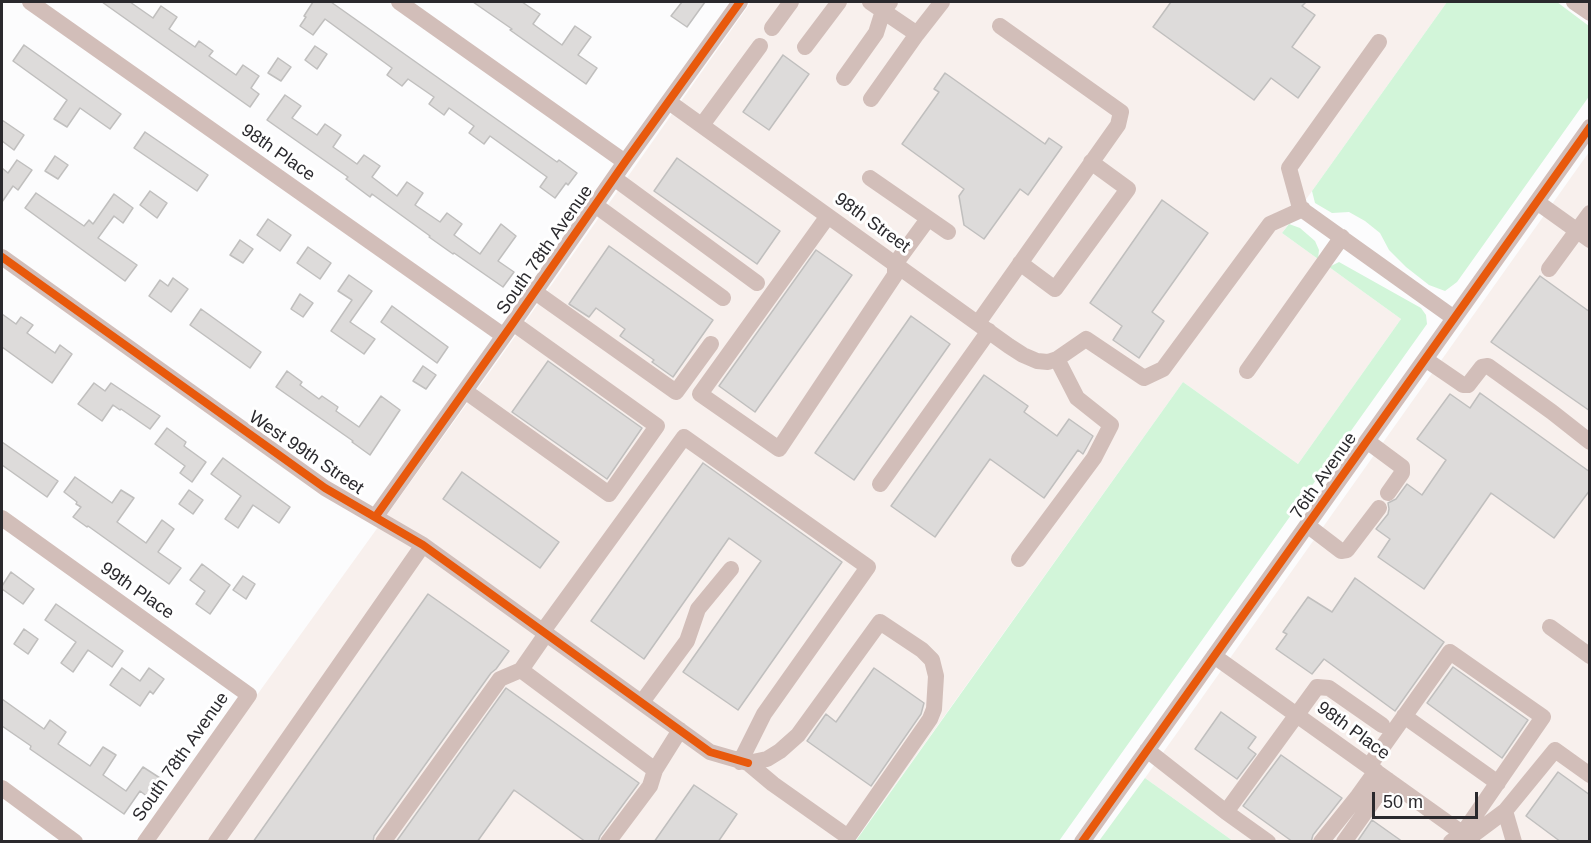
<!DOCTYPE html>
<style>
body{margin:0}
#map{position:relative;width:1591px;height:843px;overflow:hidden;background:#fcfcfd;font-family:Arial,sans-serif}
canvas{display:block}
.frame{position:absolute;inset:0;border:3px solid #2a292d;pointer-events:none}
.scale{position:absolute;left:1372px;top:792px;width:106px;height:27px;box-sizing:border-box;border:3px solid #2a292d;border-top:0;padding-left:8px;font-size:18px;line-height:21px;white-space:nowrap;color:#2a292d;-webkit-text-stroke:4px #fff;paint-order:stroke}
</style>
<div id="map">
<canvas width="1591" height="843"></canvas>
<div class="frame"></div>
<div class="scale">50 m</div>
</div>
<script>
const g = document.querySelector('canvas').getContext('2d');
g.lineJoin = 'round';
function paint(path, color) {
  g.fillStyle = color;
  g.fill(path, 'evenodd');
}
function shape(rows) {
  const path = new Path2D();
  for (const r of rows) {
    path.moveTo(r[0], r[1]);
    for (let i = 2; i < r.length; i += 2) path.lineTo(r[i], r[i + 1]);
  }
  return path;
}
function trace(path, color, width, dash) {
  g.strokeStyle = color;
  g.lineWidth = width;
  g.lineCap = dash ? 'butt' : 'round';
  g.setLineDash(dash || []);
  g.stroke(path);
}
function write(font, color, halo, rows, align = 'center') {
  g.font = font + ' Arial,sans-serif';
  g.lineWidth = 6;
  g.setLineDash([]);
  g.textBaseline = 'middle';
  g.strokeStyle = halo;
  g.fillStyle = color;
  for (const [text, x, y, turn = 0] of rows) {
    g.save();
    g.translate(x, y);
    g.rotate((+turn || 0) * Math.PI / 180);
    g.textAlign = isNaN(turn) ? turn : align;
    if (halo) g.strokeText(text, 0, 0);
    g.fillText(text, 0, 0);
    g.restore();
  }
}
paint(shape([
 [751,2,1447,2,1282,233,1401,319,1298,464,1183,382,855,841,151,842,497,362],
 [1589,152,1589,841,1233,841,1145,778]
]), '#f8f0ed');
paint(shape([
 [1447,2,1557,2,1589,26,1590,95,1457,282,1445,291,1429,285,1406,267,1389,250,1380,233,1365,221,1349,212,1332,213,1315,203,1312,191],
 [1289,224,1300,228,1315,241,1319,250,1318,259,1282,233],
 [1339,262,1421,308,1426,315,1427,324,1059,841,855,842,1183,382,1298,464,1401,319,1329,267],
 [1145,778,1233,841,1099,841]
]), '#d2f5d9');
const building = shape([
 [102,2,130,2,153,18,161,6,177,17,169,29,195,47,199,41,213,51,209,56,236,75,243,65,259,76,251,88,259,94,250,107,102,2],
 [313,2,331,2,557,162,559,160,577,173,568,185,566,183,555,198,540,187,547,177,490,136,484,144,469,133,474,126,449,108,444,115,429,104,434,97,408,79,402,86,387,75,392,68,325,19,313,35,300,26,306,17,304,16,313,2],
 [473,2,522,2,540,14,533,24,562,45,575,26,591,37,578,55,597,68,586,84,510,30,512,29,473,2],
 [682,2,705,2,687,27,671,16,682,2],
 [1171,2,1306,2,1302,6,1315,15,1292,47,1320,67,1298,98,1271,78,1254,100,1153,27,1171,2],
 [24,45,121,114,110,129,80,108,67,127,54,119,67,100,13,61,24,45],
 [315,46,327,54,317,69,305,60,315,46],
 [783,55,809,74,769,130,743,112,783,55],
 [278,58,291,67,281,81,268,73,278,58],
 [945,73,1045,144,1049,138,1062,147,1028,195,1020,189,984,239,964,225,959,196,964,189,902,144,939,92,934,89,945,73],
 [285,95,301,106,292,118,317,135,325,124,341,135,333,147,357,164,364,155,380,166,372,177,397,196,407,182,423,193,415,205,440,222,447,213,462,224,454,235,480,254,501,224,516,236,498,261,514,272,503,287,454,253,453,254,429,237,430,236,372,194,370,197,346,179,348,177,267,120,285,95],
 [2,120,24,135,14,150,2,141,2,120],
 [145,132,208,175,197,191,134,148,145,132],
 [55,156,68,165,58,179,45,171,55,156],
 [677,158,780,231,757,264,654,191,677,158],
 [17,160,32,170,18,190,13,186,2,202,2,168,8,173,17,160],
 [150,191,167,203,157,218,140,205,150,191],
 [36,193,84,226,89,220,93,224,114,194,133,208,123,223,114,216,98,238,137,265,125,281,25,208,36,193],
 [1162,200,1208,233,1152,312,1164,321,1139,358,1113,340,1122,326,1090,303,1162,200],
 [268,219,291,235,280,251,257,235,268,219],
 [240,240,253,249,243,263,230,255,240,240],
 [609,246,713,320,673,377,652,362,654,360,620,336,625,329,596,308,589,317,569,304,609,246],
 [308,247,331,263,320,279,297,263,308,247],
 [816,250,852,275,755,412,719,386,816,250],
 [349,275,372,291,350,322,375,339,364,354,331,331,352,300,338,291,349,275],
 [1540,276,1590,312,1590,411,1491,342,1540,276],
 [173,278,188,289,171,312,149,296,160,280,168,286,173,278],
 [300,294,313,303,303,317,291,309,300,294],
 [392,306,448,347,437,363,381,322,392,306],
 [201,309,261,352,250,368,190,325,201,309],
 [2,314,16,324,21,317,33,325,27,333,55,353,60,345,72,354,52,383,2,347,2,314],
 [911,316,950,344,854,480,815,453,911,316],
 [548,361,642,428,607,479,512,412,548,361],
 [423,366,436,375,426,389,413,381,423,366],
 [287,371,302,382,300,385,319,399,322,396,338,407,336,411,359,427,381,396,400,410,370,455,352,442,353,441,276,387,287,371],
 [984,375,1028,406,1024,412,1057,436,1069,419,1093,436,1083,454,1078,450,1044,498,990,459,935,537,891,506,984,375],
 [94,383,105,391,111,383,160,416,150,429,121,409,120,410,113,405,102,421,78,404,94,383],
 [1480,393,1590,472,1590,490,1554,538,1491,493,1424,589,1378,557,1390,539,1376,529,1388,514,1389,509,1388,503,1396,499,1407,484,1422,495,1446,460,1417,439,1450,394,1470,408,1480,393],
 [167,428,186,442,184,446,206,462,192,482,180,473,185,466,155,444,167,428],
 [2,442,58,481,47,497,2,465,2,442],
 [223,458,290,507,279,523,253,505,238,528,225,519,241,496,211,474,223,458],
 [703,463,842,562,738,710,683,672,761,561,729,538,644,659,591,621,703,463],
 [462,472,559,542,540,568,443,499,462,472],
 [75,477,112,503,121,490,134,498,117,522,146,543,162,520,174,529,158,552,181,568,169,584,88,526,87,527,73,517,81,507,76,504,77,502,64,492,75,477],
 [189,490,203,500,193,514,179,504,189,490],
 [202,564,230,585,210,614,196,604,205,591,190,580,202,564],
 [11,572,34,589,23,604,2,589,2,586,11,572],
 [243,576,255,584,246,599,233,590,243,576],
 [1355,578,1444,642,1395,711,1324,659,1312,674,1276,649,1287,634,1283,632,1308,597,1332,612,1355,578],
 [428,594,509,651,496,669,491,673,374,836,373,842,253,842,428,594],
 [56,604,123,651,112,667,88,650,73,672,61,663,76,642,45,620,56,604],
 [24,629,38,639,28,654,14,644,24,629],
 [1453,667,1528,720,1502,758,1427,703,1453,667],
 [122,668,140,681,149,668,164,679,153,694,150,691,140,706,110,685,122,668],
 [874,668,924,703,921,714,871,786,807,741,826,714,836,722,874,668],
 [506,688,639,783,600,836,598,842,586,842,514,790,477,842,396,842,506,688],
 [2,699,44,729,50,720,66,732,58,744,90,766,103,747,116,755,103,775,126,791,143,767,160,778,148,797,140,791,124,814,30,749,31,746,2,726,2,699],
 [1221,712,1256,737,1248,748,1256,754,1237,779,1195,749,1221,712],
 [1281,755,1342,798,1313,835,1311,842,1293,842,1243,806,1281,755],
 [1558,772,1590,795,1590,842,1561,842,1526,816,1558,772],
 [694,785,737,814,718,842,654,842,694,785],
 [1372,820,1403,842,1357,842,1372,820]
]);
paint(building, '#dddbda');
trace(building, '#c0bfbe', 1.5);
trace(shape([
 [30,2,504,336],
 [399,2,625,162],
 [870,2,883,11,890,2],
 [1574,2,1590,13],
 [772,28,791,2],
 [1379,42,1289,168,1300,208,1454,318],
 [805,47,839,2],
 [844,78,876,33,883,11,917,34,942,2],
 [871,99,917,34],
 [669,102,1009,346,1023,355,1037,361,1048,362,1057,359,1086,339,1144,378,1163,369,1270,224,1303,209],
 [702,125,760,46],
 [614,178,757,283],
 [870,178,948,232],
 [1537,202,1590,240],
 [595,205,723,298],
 [828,216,700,394,779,449,895,275,895,264,928,219],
 [2,257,325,488,423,545,710,752,748,763],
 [1020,263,1055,289,1128,189,1091,162],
 [1549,269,1590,213],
 [535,292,676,392,711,344],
 [978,323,1118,125,1121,112,1000,26],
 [1425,359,1463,385,1468,385,1482,367,1488,366,1552,412,1590,442],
 [1247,371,1342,237],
 [465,391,609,494,657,426,513,323],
 [1367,441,1402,467,1402,473,1388,493],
 [880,484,989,331],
 [376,516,513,323,625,162,740,2],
 [2,518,249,695,145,842],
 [1307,525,1341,551,1347,550,1379,508],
 [1019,559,1094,458,1111,425,1077,398,1057,359],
 [880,622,922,650,932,660,936,676,934,709,930,719,848,837,773,784,748,763,767,759,780,751,798,735,880,622],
 [1550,627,1590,656],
 [543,631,684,437,868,567,764,714,740,762],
 [546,634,521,670,655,770,680,730],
 [1214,656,1469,838,1505,811,1555,750,1590,775],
 [642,702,687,641,698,609,731,569],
 [1404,716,1498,783],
 [1147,750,1226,812,1268,842],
 [1369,766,1450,652,1543,717,1463,833,1451,842],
 [2,788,75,842],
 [1505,811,1514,842],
 [1226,812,1317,687,1329,688,1382,725],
 [216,842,423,545],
 [383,842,500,679,521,670],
 [608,842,650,786,655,770],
 [1082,842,1590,127],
 [1321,842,1358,796,1376,771],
 [1344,842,1388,780]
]), '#d2beb9', 16);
trace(shape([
 [2,257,325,488,423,545,710,752,748,763],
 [376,516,513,323,625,162,740,2],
 [1082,842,1590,127]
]), '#e8590c', 8);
write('18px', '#2a292d', '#fff', [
 ["98th Place",278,153,35],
 ["98th Street",872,223,36],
 ["South 78th Avenue",545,250,-55],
 ["West 99th Street",306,453,34],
 ["76th Avenue",1324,476,-55],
 ["99th Place",137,591,35],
 ["98th Place",1353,731,36],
 ["South 78th Avenue",181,757,-55]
]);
</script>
